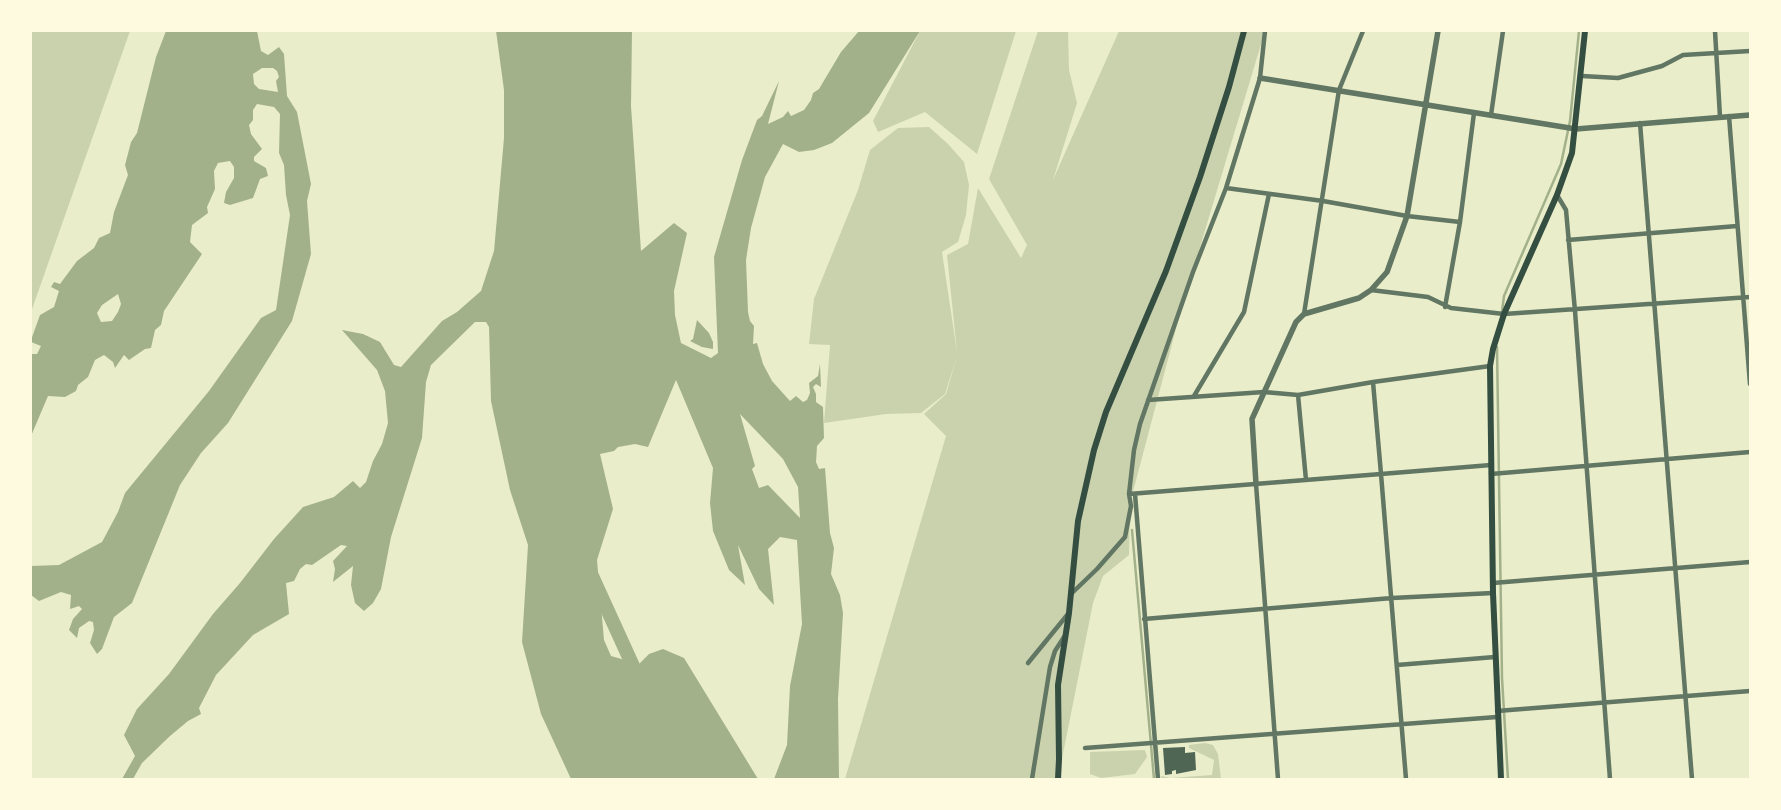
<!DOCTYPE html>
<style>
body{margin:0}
#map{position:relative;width:1781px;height:810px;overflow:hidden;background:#e9edc9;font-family:Inter,sans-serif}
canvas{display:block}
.frame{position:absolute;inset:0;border:32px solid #fefae0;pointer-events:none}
</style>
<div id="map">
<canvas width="1781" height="810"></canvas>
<div class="frame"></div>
</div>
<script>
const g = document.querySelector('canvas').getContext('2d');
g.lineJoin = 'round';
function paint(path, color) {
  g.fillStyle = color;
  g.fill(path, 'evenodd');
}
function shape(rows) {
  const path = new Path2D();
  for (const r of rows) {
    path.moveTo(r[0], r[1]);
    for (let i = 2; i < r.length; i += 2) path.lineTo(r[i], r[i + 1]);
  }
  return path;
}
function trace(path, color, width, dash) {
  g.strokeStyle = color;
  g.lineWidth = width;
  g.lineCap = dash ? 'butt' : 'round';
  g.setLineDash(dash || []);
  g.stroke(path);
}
paint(shape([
 [31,31,130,31,31,312],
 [920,31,1016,31,977,154,925,112,878,132,873,121],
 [1038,31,1068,31,1069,70,1077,103,1053,180,1119,31,1265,31,1181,310,1130,503,1129,555,1103,576,1093,603,1058,779,845,779,946,436,924,414,946,394,957,356,945,394,921,413,886,414,824,423,830,345,809,344,814,299,858,190,870,150,898,128,929,127,948,144,964,162,969,185,966,215,958,242,942,252,957,352,947,255,968,244,978,188,1021,258,1027,245,989,179],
 [1205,743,1213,745,1218,754,1221,779,1162,779,1161,776,1170,778,1212,775,1214,760,1189,748,1189,745],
 [1145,750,1147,757,1135,774,1101,778,1090,774,1090,752]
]), '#cad2ad');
paint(shape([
 [166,31,257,31,261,51,268,55,279,47,284,54,287,96,297,112,311,184,307,201,311,254,292,321,228,423,201,453,180,485,132,603,114,617,102,649,97,654,90,643,94,630,93,622,89,621,79,628,77,638,69,630,73,619,82,609,79,606,70,609,71,595,61,592,39,601,31,595,31,566,59,565,102,542,118,512,125,493,209,391,261,318,276,310,290,215,286,195,284,165,279,153,280,114,274,107,257,104,253,110,253,120,249,125,251,134,262,149,254,157,254,161,266,168,268,176,260,179,253,198,230,205,224,203,226,192,234,178,234,167,230,161,218,163,214,171,215,189,207,207,208,213,192,225,190,242,202,254,164,311,161,325,155,330,151,348,145,349,129,360,124,355,115,368,113,362,104,355,95,360,88,377,78,385,76,391,65,397,48,396,31,436,31,354,37,354,41,346,31,342,31,340,40,315,54,307,59,291,51,287,54,282,60,284,77,261,94,248,99,238,110,233,114,212,128,175,125,165,131,142,137,133,156,57],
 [262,68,273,68,277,71,279,77,276,81,278,92,259,89,254,84,253,74],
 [118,294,121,304,118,312,112,321,101,322,97,313,102,305],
 [496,31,632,31,631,106,641,251,674,223,687,233,674,291,675,315,681,343,711,358,718,353,714,257,742,160,757,120,762,116,779,81,768,124,783,117,788,111,791,116,804,110,811,100,813,93,819,89,841,52,859,31,920,31,869,113,832,143,814,150,799,152,783,144,765,177,751,228,746,260,748,312,750,321,754,326,753,344,757,343,763,364,772,381,790,401,796,396,803,402,807,400,810,393,809,383,818,376,820,364,821,387,816,384,813,387,816,394,816,402,823,407,824,438,817,446,816,462,819,469,825,468,830,533,834,548,831,574,840,595,843,613,838,699,839,779,774,779,787,745,790,686,802,624,797,540,780,537,768,549,774,605,759,589,738,545,745,585,729,570,713,531,710,503,713,468,676,380,648,447,635,444,618,447,614,451,600,454,613,509,597,560,604,640,611,656,639,664,649,654,663,649,684,658,758,779,571,779,541,714,522,642,528,545,510,490,491,401,489,327,486,322,475,322,431,365,426,382,422,438,391,537,381,589,373,603,364,611,355,603,351,585,353,566,333,582,335,569,333,561,347,546,341,545,312,565,306,564,300,569,294,581,286,583,289,614,253,635,216,675,199,708,201,714,188,721,170,736,142,763,133,779,122,779,135,756,124,735,137,709,169,674,213,614,240,583,274,539,303,507,334,497,353,481,360,488,366,482,373,461,382,444,388,423,385,391,377,370,342,330,363,334,380,342,394,365,401,367,442,321,457,312,481,291,494,251,504,138,504,90],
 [740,414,783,459,798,487,800,518,768,485,759,488,752,469,755,466],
 [697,320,709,333,713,342,713,349,702,347,690,341,693,339]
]), '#a3b18a');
trace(shape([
 [1502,312,1504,296,1561,164,1570,121,1579,31],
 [1497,347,1502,678,1508,779],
 [1132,530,1154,779]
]), '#a3b18a', 2.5);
trace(shape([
 [592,576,638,677]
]), '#a3b18a', 14);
paint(shape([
 [1185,747,1185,753,1195,752,1196,770,1176,774,1176,770,1172,771,1172,774,1165,775,1163,748]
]), '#4f6655');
trace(shape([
 [1715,31,1720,117],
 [1582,76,1618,78,1662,66,1683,55,1750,51],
 [1491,115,1503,31],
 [1729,116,1750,384],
 [1640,123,1692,779],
 [1226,188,1323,201,1407,216,1460,222],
 [1557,195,1566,210,1575,311,1610,779],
 [1568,240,1737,226],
 [1371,290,1428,297,1451,308,1504,314,1750,297],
 [1445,307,1460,222,1474,113],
 [1304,314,1339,90,1363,31],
 [1373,382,1381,474,1491,465],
 [1298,395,1306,480],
 [1194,396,1244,312,1269,194],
 [1148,400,1264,392,1298,395,1373,382,1490,366],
 [1491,474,1750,452],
 [1256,484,1278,779],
 [1129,494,1381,474,1406,779],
 [1135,494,1158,779],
 [1493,583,1750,562],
 [1072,593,1097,569,1125,537,1131,506,1129,494,1134,450,1140,424,1193,272,1226,188,1260,78,1265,31],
 [1144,619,1392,598,1493,593],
 [1028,663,1068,614],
 [1397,665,1495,657],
 [1497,711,1750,691],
 [1085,748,1497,717],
 [1032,779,1050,667,1055,651,1064,637]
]), '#617663', 4.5);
trace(shape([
 [1260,78,1576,129,1750,115],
 [1256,484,1252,419,1296,322,1304,314,1359,298,1371,290,1387,272,1407,216,1438,31]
]), '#617663', 5.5);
trace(shape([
 [1058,779,1059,759,1058,685,1069,613,1078,521,1094,450,1106,412,1166,271,1200,177,1229,87,1244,31],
 [1501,779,1493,593,1490,366,1493,349,1504,314,1557,195,1572,153,1585,31]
]), '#344e41', 6);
</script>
